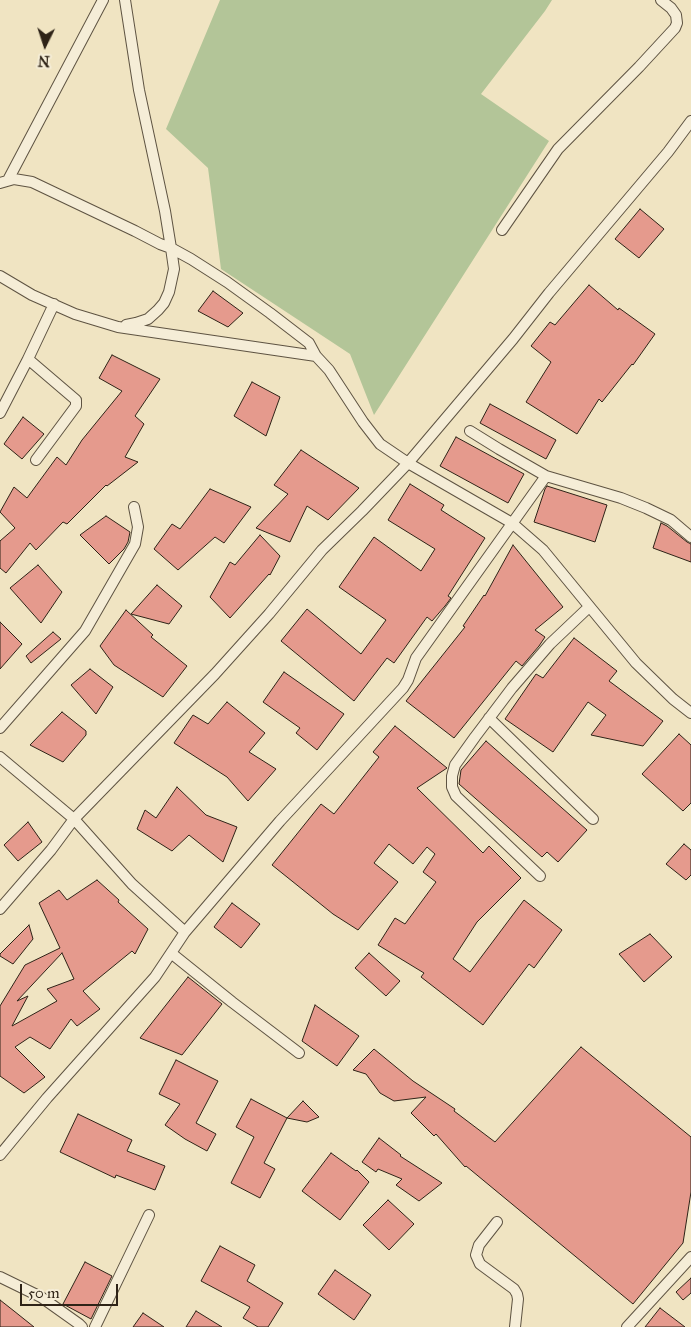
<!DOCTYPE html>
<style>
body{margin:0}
#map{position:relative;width:691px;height:1327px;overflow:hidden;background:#f0e4c2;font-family:"IM FELL Great Primer",serif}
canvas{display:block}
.north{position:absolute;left:20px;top:20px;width:50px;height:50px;-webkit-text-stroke:4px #f5edd7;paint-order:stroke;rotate:184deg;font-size:14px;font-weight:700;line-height:20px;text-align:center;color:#2e2317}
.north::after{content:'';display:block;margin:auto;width:18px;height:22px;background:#2e2317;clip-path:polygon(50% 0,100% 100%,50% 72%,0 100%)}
.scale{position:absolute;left:20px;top:1284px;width:98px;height:22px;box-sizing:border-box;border:2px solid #2e2317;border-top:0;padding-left:6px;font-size:15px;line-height:18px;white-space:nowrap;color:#2e2317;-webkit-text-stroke:4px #f5edd7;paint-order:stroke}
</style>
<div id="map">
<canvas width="691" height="1327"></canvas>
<div class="north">N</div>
<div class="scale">50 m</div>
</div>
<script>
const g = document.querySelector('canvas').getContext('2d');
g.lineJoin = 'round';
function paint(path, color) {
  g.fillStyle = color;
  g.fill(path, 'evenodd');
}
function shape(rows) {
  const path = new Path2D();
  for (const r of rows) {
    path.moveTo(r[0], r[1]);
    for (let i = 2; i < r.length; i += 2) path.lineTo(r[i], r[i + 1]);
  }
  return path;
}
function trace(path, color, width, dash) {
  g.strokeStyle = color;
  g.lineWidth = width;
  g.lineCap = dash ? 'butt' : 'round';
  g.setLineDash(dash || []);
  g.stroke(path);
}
paint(shape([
 [220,0,552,0,545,11,481,94,549,141,374,415,350,354,221,269,208,168,166,129]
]), '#b3c598');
const building = shape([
 [640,209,664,229,639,258,615,239,640,209],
 [589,285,618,310,619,308,655,334,633,365,632,364,602,402,599,399,577,434,526,402,551,362,531,346,550,322,555,325,589,285],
 [213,291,243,313,228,327,198,311,213,291],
 [112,355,160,379,135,416,144,424,125,457,138,462,107,486,106,485,67,524,63,522,36,550,30,543,6,573,0,568,0,541,15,528,0,512,14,487,27,498,57,457,66,465,82,440,122,391,99,378,112,355],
 [252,382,280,397,266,436,234,416,252,382],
 [490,404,556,440,546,459,480,423,490,404],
 [23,417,44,434,22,459,4,444,23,417],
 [456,437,524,474,508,503,440,466,456,437],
 [301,450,359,488,328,520,307,506,290,542,256,528,288,494,274,485,301,450],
 [410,484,444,505,441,510,485,538,448,596,451,598,445,606,432,621,427,617,394,663,387,658,354,701,281,641,307,609,361,654,386,620,339,587,374,537,421,571,435,549,388,520,410,484],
 [547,486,607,505,595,542,534,522,545,489,547,486],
 [210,489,251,507,224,543,215,537,178,570,154,549,172,524,180,529,210,489],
 [106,516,130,532,128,542,124,549,109,564,80,535,106,516],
 [661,523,667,526,687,542,691,544,691,562,653,548,661,523],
 [260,535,280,556,270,575,269,574,230,618,210,597,230,562,235,565,260,535],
 [513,545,563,607,535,630,545,637,539,646,522,666,516,661,454,738,406,701,465,627,463,626,484,595,485,596,513,545],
 [38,565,62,592,41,623,10,588,38,565],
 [157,585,182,606,169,624,131,614,157,585],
 [126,610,153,635,151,637,187,666,163,697,114,665,100,646,126,610],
 [0,622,22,644,0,669,0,622],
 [53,632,61,639,31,663,26,656,53,632],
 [574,638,617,671,609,681,663,721,643,746,591,735,606,715,588,702,553,752,505,719,536,674,543,678,574,638],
 [90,669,113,687,96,714,71,685,90,669],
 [284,672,344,714,317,750,296,733,300,728,263,702,284,672],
 [227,702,265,733,249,752,276,769,248,801,227,777,174,743,193,715,208,724,227,702],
 [62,712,86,731,86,735,63,762,30,745,62,712],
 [395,726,447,768,417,788,483,853,489,846,521,878,477,922,453,959,470,972,524,900,562,930,534,968,529,964,483,1025,421,977,424,973,378,945,395,918,405,924,436,882,423,872,435,854,427,847,413,864,389,844,374,863,398,882,358,930,333,914,272,865,321,804,334,814,379,757,373,752,395,726],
 [679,734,691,745,691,803,683,811,642,774,679,734],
 [486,741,587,830,558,862,547,852,542,857,459,784,461,770,486,741],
 [177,787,206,815,237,827,223,862,189,835,172,851,137,829,145,810,156,818,177,787],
 [28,822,42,842,18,861,4,845,28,822],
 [684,844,691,850,691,875,686,880,666,864,684,844],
 [97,880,119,900,118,902,148,929,135,954,132,951,83,991,100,1009,77,1026,71,1019,50,1049,30,1037,15,1047,45,1077,24,1093,0,1076,0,1006,25,965,60,948,39,903,59,890,67,900,97,880],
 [62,953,74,979,47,989,57,1001,12,1026,28,996,17,1001,62,953],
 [232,903,260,924,241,948,214,927,232,903],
 [29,925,33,939,13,964,0,956,0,954,29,925],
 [650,934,672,957,644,982,619,954,650,934],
 [369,953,400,981,386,996,355,968,369,953],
 [188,977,222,1004,182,1055,140,1038,188,977],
 [315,1005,359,1036,337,1066,302,1041,315,1005],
 [581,1047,691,1137,691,1192,683,1243,633,1304,466,1166,465,1167,436,1134,434,1136,411,1113,426,1097,394,1101,380,1093,366,1074,353,1070,374,1049,413,1081,455,1109,454,1111,495,1142,581,1047],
 [176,1060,218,1081,196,1123,216,1134,207,1151,185,1139,165,1125,180,1104,159,1094,176,1060],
 [251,1099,287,1118,264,1163,275,1169,260,1198,231,1183,254,1137,236,1127,251,1099],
 [303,1101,319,1117,307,1122,287,1118,303,1101],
 [78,1114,132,1140,127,1151,165,1166,155,1190,116,1175,115,1178,60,1152,78,1114],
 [379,1138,401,1155,400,1156,442,1183,419,1201,396,1185,402,1179,378,1169,376,1172,362,1162,379,1138],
 [331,1153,356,1171,357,1170,369,1182,340,1220,302,1191,331,1153],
 [388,1200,414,1224,389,1250,363,1225,388,1200],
 [220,1246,255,1265,247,1281,283,1303,268,1327,258,1327,243,1318,250,1307,201,1281,220,1246],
 [85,1262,112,1276,91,1319,63,1304,85,1262],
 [335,1270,371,1295,354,1320,318,1294,335,1270],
 [691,1278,691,1293,683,1300,676,1292,691,1278],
 [0,1300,14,1311,34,1327,0,1327,0,1300],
 [660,1308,685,1327,645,1327,660,1308],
 [196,1311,222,1327,186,1327,196,1311],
 [143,1313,164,1327,133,1327,143,1313]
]);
paint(building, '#e59a8d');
trace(building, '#2e2317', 1);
const minor = shape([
 [125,0,139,90,165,211,171,248,191,259,227,282,270,313,309,343,316,356,329,370,363,422,380,444,408,463,512,523,543,550,636,663,673,699,691,713],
 [8,180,103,0],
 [0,183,14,179,32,182,135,231,160,244,171,248,174,269,169,292,164,303,158,310,148,319,136,323,126,325],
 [502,230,558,149,639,67,675,28,677,23,676,15,671,8,661,0],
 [0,276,32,295,75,314,118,327,316,356],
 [28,359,54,304],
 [0,413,28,359,76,400,76,406,36,460],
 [470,431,499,449,546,476,621,498,646,508,671,520,691,537],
 [489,718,593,819],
 [0,728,85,631,135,544,138,527,134,507],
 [0,757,74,819,132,884,185,932,155,977,47,1098,0,1155],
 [540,876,456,796,452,787,452,776,455,765,475,737,512,688,550,644,589,607],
 [0,909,51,850,74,819,215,674,269,614,322,550,362,511,408,463,513,339,549,293,668,152,691,121],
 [185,932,280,821,403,688,408,680,416,658,546,476],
 [171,953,232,1002,299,1053],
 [497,1222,479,1245,476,1255,480,1264,514,1289,517,1294,518,1299,515,1327],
 [0,1277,41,1297,79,1324,82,1327],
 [95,1327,149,1215],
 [627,1327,691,1257]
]);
trace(minor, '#5e5342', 12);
trace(minor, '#f5edd7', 10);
</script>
